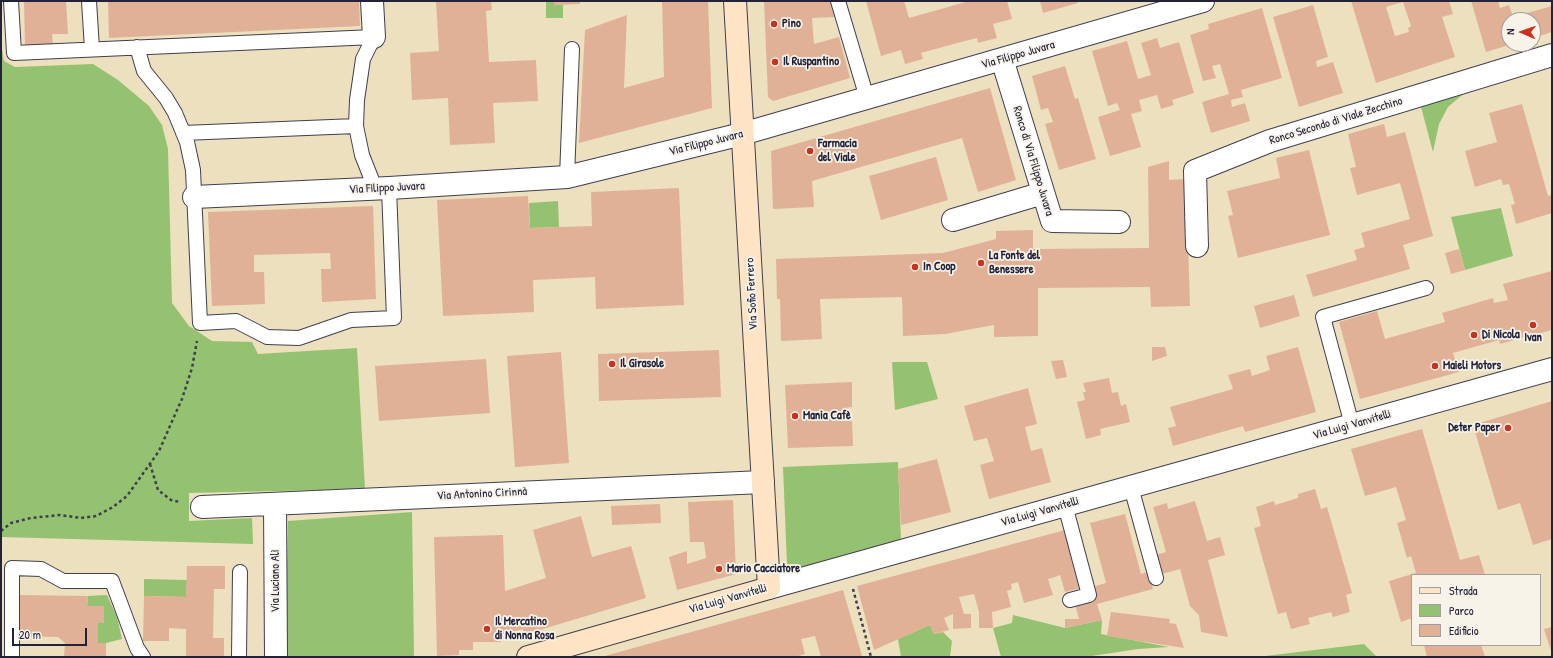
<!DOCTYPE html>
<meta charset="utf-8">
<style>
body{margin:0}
#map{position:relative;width:1553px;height:658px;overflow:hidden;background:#ece0bf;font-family:"Patrick Hand",sans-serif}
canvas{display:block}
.frame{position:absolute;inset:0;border:2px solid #22223b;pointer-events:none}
.legend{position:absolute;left:1411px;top:574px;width:130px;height:72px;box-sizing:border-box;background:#f7f3e8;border:1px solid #a29fa3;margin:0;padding:5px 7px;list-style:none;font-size:12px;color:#22223b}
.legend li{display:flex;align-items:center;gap:8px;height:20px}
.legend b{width:20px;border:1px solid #a29fa3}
.north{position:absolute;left:1501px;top:12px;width:40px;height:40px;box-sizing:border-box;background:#f7f3e8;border:1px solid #a29fa3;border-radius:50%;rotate:272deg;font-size:11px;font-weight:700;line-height:16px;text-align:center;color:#22223b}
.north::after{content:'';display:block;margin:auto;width:14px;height:18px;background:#c8321e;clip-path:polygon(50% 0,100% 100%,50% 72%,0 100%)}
.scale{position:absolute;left:12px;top:628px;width:75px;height:18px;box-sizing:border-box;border:2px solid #22223b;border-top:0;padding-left:5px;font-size:12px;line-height:14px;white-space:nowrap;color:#22223b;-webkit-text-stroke:3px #f7f3e8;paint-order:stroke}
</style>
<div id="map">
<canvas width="1553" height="658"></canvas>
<div class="frame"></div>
<ul class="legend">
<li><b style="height:5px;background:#fee4c5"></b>Strada</li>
<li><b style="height:11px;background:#94c270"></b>Parco</li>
<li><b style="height:11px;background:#e1b197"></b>Edificio</li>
</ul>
<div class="north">N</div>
<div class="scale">20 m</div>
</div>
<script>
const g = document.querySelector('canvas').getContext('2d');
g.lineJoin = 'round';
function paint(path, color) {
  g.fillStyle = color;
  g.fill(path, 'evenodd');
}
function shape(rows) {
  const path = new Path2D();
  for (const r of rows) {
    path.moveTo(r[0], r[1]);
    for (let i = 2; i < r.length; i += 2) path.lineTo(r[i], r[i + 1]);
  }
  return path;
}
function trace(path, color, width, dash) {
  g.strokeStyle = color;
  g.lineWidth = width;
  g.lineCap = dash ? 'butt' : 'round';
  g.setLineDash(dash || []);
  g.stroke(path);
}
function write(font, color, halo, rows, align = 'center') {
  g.font = font + ' "Patrick Hand",sans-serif';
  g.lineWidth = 3.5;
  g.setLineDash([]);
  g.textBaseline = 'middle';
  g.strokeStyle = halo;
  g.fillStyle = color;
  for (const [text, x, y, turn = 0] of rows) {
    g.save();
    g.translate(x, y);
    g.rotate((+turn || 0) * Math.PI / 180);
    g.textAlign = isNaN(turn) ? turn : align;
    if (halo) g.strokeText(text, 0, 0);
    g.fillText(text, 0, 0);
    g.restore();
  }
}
paint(shape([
 [546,1,554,1,554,5,563,5,563,18,546,18],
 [1,43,4,61,15,67,93,64,118,80,149,106,162,125,168,149,172,303,189,326,212,341,252,342,258,354,357,348,365,489,189,493,189,521,252,518,253,544,1,537],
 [1467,91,1448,107,1439,124,1433,152,1420,103],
 [558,201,559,227,530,228,529,203],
 [1501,208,1513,256,1465,270,1451,217],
 [892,362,927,362,938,399,895,410],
 [898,462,901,541,800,569,787,564,783,467],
 [412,512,414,655,413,657,285,657,288,521],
 [144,579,187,580,186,597,144,596],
 [107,595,117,617,122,639,106,643,98,643,98,623,87,606,88,596],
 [1013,615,1065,628,1102,620,1101,634,1169,647,1138,649,1085,657,1001,657,993,628,1012,623],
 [930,625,934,634,943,632,952,641,950,657,901,657,898,639],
 [1364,644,1377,657,1257,657]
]), '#94c270');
paint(shape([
 [24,1,66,1,68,34,52,34,53,44,25,45],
 [108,1,359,1,360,26,109,38],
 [436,1,491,1,492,10,486,11,489,62,536,60,538,101,493,103,495,143,450,145,448,98,412,100,410,53,439,51],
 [554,1,580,1,580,4,554,5],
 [662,1,708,1,712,108,579,143,585,30,627,15,624,88,664,77],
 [764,1,830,1,835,17,812,18,814,44,839,37,850,78,773,101,768,97],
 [866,1,904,1,909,18,969,1,1007,1,1012,19,993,24,997,38,978,43,977,38,957,43,921,53,923,59,905,64,901,50,881,56],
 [1040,1,1077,1,1078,3,1043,13],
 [1351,1,1449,1,1453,14,1442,17,1455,57,1376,83],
 [1403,2,1411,26,1408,28,1409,32,1395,36,1386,7],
 [1471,1,1498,1,1500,8,1509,5,1513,17,1552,6,1552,32,1533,38,1533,20,1509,20,1509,45,1486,52],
 [1313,5,1328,57,1316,61,1317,67,1333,62,1343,93,1299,107,1273,17],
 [1262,8,1282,78,1241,90,1243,97,1231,100,1232,107,1245,103,1250,121,1211,133,1202,102,1229,94,1220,64,1212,66,1216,78,1203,81,1190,35,1209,29,1208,24],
 [1157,38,1160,48,1179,42,1194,93,1172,100,1174,105,1161,109,1157,95,1139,100,1142,111,1131,114,1141,147,1110,156,1098,117,1120,110,1117,103,1108,106,1092,51,1127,41,1138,79,1151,75,1141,43],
 [1065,66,1075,99,1078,98,1096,159,1059,170,1045,124,1053,122,1048,108,1041,110,1032,76],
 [990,88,1016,180,978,192,962,138,812,181,814,207,773,209,771,151],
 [1522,104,1548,196,1552,195,1552,213,1516,224,1511,205,1515,204,1509,184,1503,185,1501,179,1475,187,1465,151,1497,142,1489,113],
 [1384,124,1387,137,1405,132,1433,236,1403,245,1410,269,1313,297,1306,275,1357,260,1354,250,1365,247,1361,233,1410,219,1400,183,1357,195,1350,168,1356,167,1348,134],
 [1309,150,1330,235,1238,258,1228,216,1233,215,1227,191,1280,178,1276,158],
 [936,157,948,200,881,220,869,176],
 [1169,161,1169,180,1186,179,1190,306,1151,307,1150,287,1038,288,1038,336,994,337,994,325,945,334,903,336,902,297,820,299,822,339,781,341,780,299,777,299,776,259,943,253,996,239,996,231,1033,230,1033,249,1149,248,1148,167],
 [679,188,684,305,596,309,595,277,533,280,534,312,443,316,437,200,528,196,530,228,592,226,591,192],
 [373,206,376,299,322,302,321,269,331,269,330,253,254,255,254,272,264,272,265,304,212,306,208,212],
 [1459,249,1465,270,1451,274,1445,253],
 [1552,271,1552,330,1500,344,1499,340,1453,353,1459,372,1360,399,1339,322,1377,311,1385,339,1445,322,1442,313,1493,298,1494,303,1508,300,1503,284],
 [1294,295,1300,316,1260,328,1254,306],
 [1152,347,1165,347,1167,356,1152,361],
 [1298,347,1316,412,1245,432,1243,426,1173,446,1168,428,1176,426,1170,407,1233,389,1228,375,1250,369,1252,376,1270,370,1266,356],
 [719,350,721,397,599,401,598,354],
 [561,352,569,463,515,467,507,356],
 [486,359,490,413,379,421,375,366],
 [1063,360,1067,377,1056,379,1051,361],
 [1109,378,1112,393,1118,392,1121,406,1126,404,1130,422,1100,429,1101,435,1086,439,1077,402,1085,400,1083,392,1086,392,1083,383],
 [852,382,852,407,844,408,844,421,852,421,853,446,788,448,785,385],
 [1028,388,1037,424,1025,427,1031,451,1042,448,1051,482,989,499,980,465,994,461,987,438,974,441,964,406],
 [1552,401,1552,539,1533,545,1520,503,1498,510,1473,425],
 [1422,429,1460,560,1479,555,1485,575,1412,575,1412,618,1401,622,1389,581,1416,573,1411,556,1407,558,1397,523,1406,520,1396,487,1365,496,1351,449],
 [937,459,951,512,901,525,898,469],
 [1315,489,1321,509,1327,507,1352,593,1346,595,1350,612,1333,617,1331,612,1308,618,1310,624,1291,629,1286,612,1278,614,1254,528,1261,526,1256,507,1274,501,1275,505,1298,498,1298,494],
 [733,500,736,574,677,590,669,557,687,551,687,564,706,558,704,542,690,542,688,502],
 [1195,501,1207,541,1220,537,1225,555,1208,560,1228,637,1201,632,1199,615,1190,606,1180,569,1162,574,1156,555,1166,552,1153,507,1167,503,1168,509],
 [660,504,661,523,612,525,611,506],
 [1125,514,1141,574,1148,572,1153,589,1097,604,1102,620,1065,628,1065,619,1079,619,1075,604,1096,598,1092,587,1106,583,1090,523],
 [581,516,592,557,631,546,646,598,523,635,523,629,501,635,501,642,473,642,473,650,459,650,459,655,437,656,434,537,503,535,505,591,546,578,533,530],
 [1065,530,1081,588,1065,592,1060,575,1055,577,1048,579,1053,595,1024,603,1018,582,1011,584,1012,589,1007,591,1011,607,992,612,993,628,979,628,979,612,974,594,959,597,964,614,971,614,971,628,953,629,953,614,944,618,949,630,934,634,930,625,874,650,857,586],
 [187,566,225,566,225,589,214,589,213,638,224,638,224,657,186,657,186,629,169,628,169,641,143,641,144,596,186,597],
 [843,590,862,656,859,657,821,657,815,636,801,639,805,654,795,657,601,657],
 [20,595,88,596,87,606,104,606,104,623,98,623,98,643,106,643,106,657,64,657,65,643,58,637,19,636],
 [1111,612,1170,619,1169,623,1176,624,1184,648,1107,636],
 [1552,627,1552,654,1544,629],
 [1424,645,1481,645,1485,657,1427,657]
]), '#e1b197');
const lane = shape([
 [11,1,14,53,374,37,363,59,357,100,356,126,362,155,375,188],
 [89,1,92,49],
 [838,1,867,98],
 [137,47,144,71,166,98,175,113,187,142,193,170,200,323,236,321,267,337,299,338,351,320,394,318,389,188],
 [183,133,356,126],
 [567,177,572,49],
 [1352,425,1323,317,1426,288],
 [1131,487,1156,578],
 [1065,505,1089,595,1070,600],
 [12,657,12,568,41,569,63,581,112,581,137,648,143,657],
 [239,657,240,572]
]);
const street = shape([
 [372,1,374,37],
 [1002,59,1052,221,1119,222],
 [194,197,389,188,567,177,742,134,1203,1],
 [953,220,1043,193],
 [1197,246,1195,171,1270,141,1552,55],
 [275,504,276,657],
 [202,507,763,482],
 [769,588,1552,369]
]);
const secondary = shape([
 [528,657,769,588,735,1]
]);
trace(lane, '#403e4f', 16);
trace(street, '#403e4f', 24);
trace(secondary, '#403e4f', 24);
trace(shape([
 [150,464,158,490,171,500,180,502],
 [1,531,11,523,31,518,60,515,81,518,96,516,113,507,127,496,159,451,170,426,182,399,192,368,197,341],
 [853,589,871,657]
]), '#403e4f', 2.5, [3, 3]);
trace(lane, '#fff', 14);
trace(street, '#fff', 22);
trace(secondary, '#fee4c5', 22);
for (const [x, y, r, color] of [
 [774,24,4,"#c8321e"],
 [775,62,4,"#c8321e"],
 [810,151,4,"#c8321e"],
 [981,263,4,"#c8321e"],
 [915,267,4,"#c8321e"],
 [1533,325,4,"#c8321e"],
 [1474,335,4,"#c8321e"],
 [612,364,4,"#c8321e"],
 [1435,366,4,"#c8321e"],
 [795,416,4,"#c8321e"],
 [1508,428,4,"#c8321e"],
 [719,569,4,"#c8321e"],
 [487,629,4,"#c8321e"]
]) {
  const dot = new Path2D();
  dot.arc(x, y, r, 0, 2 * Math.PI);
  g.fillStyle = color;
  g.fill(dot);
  trace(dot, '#f7f3e8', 1.5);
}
write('bold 12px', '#22223b', '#f7f3e8', [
 ["Pino",782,24],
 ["Il Ruspantino",783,62],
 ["Farmacia",818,144],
 ["del Viale",818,158],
 ["La Fonte del",989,256],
 ["Benessere",989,270],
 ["In Coop",923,267],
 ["Di Nicola",1482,335],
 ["Ivan",1533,338,"center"],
 ["Il Girasole",620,364],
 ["Maieli Motors",1443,366],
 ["Mania Cafè",803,416],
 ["Deter Paper",1500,428,"right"],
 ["Mario Cacciatore",727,569],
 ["Il Mercatino",495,622],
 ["di Nonna Rosa",495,636]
], 'left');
write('12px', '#22223b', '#f7f3e8', [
 ["Via Filippo Juvara",1018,55,-16],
 ["Ronco Secondo di Viale Zecchino",1336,121,-17],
 ["Via Filippo Juvara",706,143,-14],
 ["Ronco di Via Filippo Juvara",1033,161,73],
 ["Via Filippo Juvara",387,188,-3],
 ["Via Sofio Ferrero",752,294,-93],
 ["Via Luigi Vanvitelli",1352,425,-16],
 ["Via Antonino Cirinnà",482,494,-3],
 ["Via Luigi Vanvitelli",1040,512,-16],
 ["Via Luciano Alì",276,581,-90],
 ["Via Luigi Vanvitelli",728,599,-16]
]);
</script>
